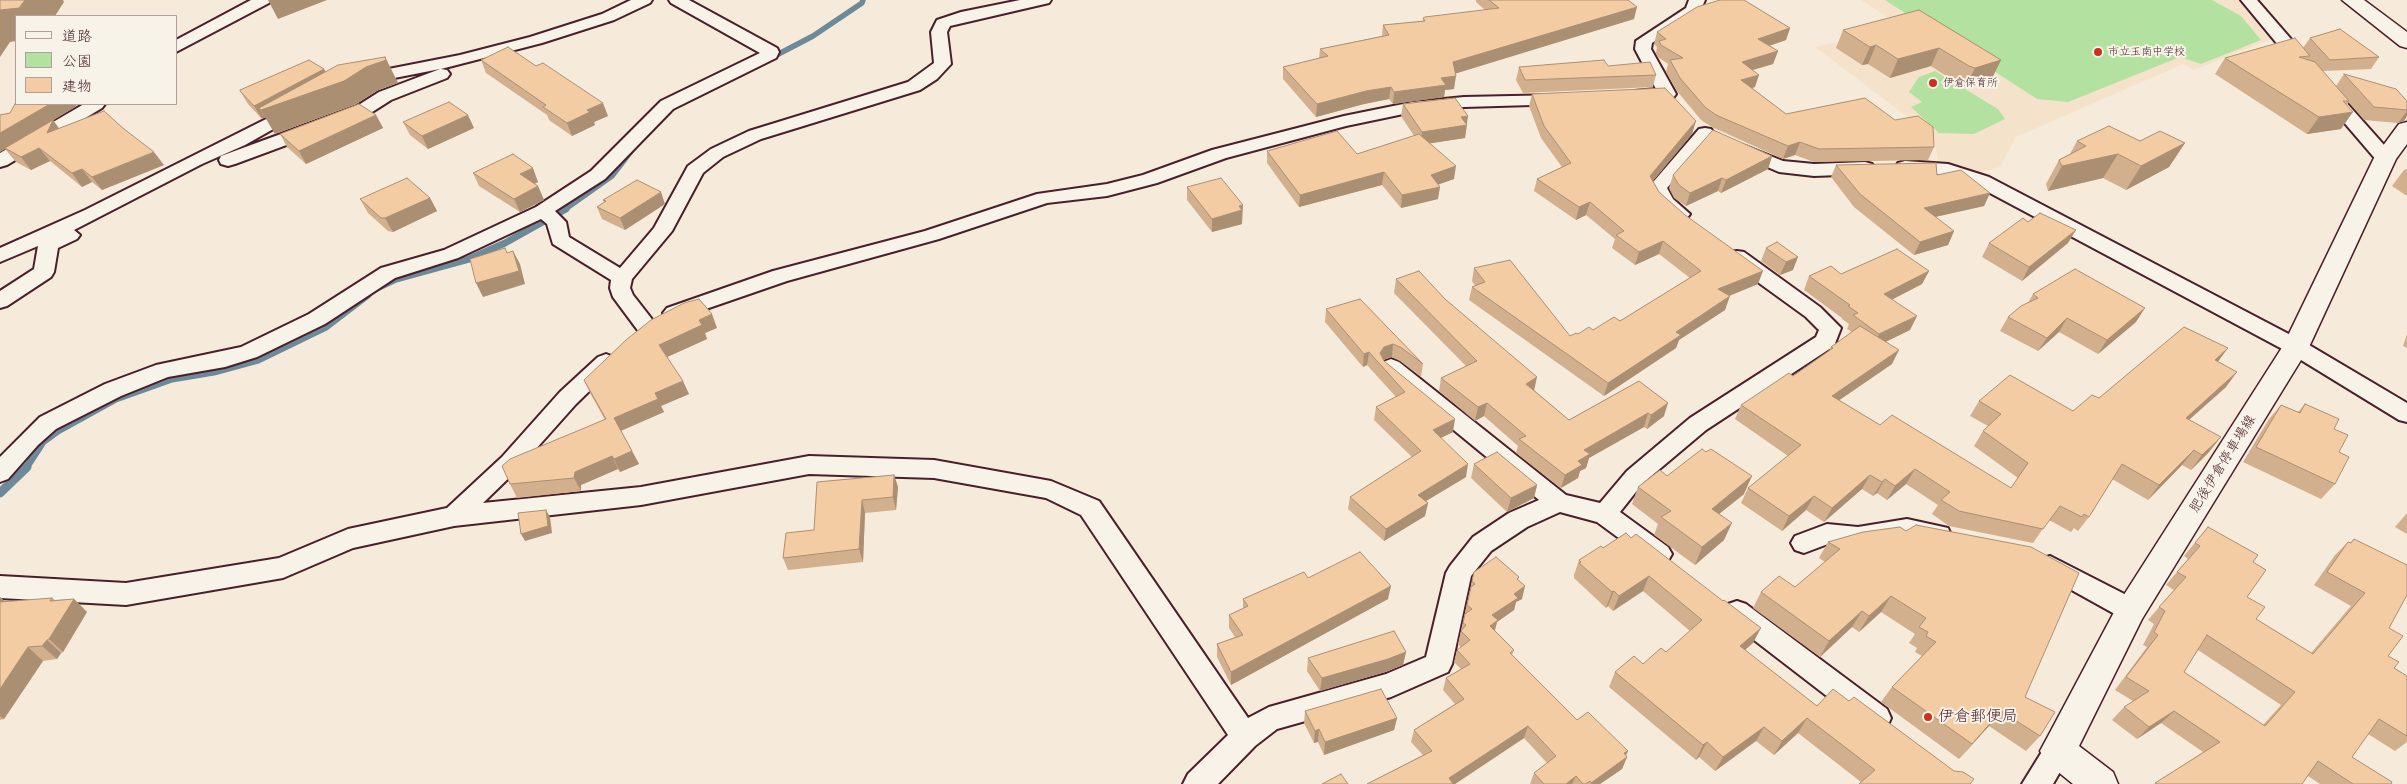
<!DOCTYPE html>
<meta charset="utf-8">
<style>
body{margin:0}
#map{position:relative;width:2407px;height:784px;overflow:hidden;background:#f6ebda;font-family:Pangolin,"Klee One",sans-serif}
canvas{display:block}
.legend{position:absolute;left:15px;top:15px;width:162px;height:90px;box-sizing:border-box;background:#f7f3e8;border:1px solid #b29e9c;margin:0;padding:6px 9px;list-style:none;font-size:15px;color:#4a1f2b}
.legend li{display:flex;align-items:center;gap:10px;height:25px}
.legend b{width:25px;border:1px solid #b29e9c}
</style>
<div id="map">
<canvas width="2407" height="784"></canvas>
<ul class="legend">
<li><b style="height:6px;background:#f7f3e8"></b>道路</li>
<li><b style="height:14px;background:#b3e19f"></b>公園</li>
<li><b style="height:14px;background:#f4cca4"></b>建物</li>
</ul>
</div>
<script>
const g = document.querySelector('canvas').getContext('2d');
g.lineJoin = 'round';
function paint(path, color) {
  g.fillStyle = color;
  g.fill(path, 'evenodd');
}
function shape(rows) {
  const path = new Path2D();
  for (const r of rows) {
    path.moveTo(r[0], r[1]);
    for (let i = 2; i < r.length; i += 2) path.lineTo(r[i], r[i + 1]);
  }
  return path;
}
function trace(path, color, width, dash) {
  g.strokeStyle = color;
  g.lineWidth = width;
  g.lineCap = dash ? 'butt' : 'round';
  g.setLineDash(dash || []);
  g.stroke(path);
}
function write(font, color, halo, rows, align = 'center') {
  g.font = font + ' Pangolin,"Klee One",sans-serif';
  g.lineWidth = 4;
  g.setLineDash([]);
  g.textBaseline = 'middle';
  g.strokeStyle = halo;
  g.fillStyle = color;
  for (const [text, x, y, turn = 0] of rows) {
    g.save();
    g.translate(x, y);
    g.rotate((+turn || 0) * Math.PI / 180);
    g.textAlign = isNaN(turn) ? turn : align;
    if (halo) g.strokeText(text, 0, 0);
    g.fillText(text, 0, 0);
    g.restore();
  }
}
paint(shape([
 [1861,0,2244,0,2272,39,2194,70,2183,64,2016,137,2000,167,1976,173,1938,163,1934,137,1815,47,1903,27]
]), '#f5e2ca');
paint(shape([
 [1885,0,2212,0,2241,16,2261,40,2201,64,2180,57,2068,102,2037,99],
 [1935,71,1998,109,2005,119,1974,134,1939,133,1911,107,1922,102,1909,92,1919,77]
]), '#b3e19f');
trace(shape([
 [769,59,813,36,862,3,863,0],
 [564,210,612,176,632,150]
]), '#6d8a9b', 5.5);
trace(shape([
 [379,287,396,279,469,259,505,243,566,209],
 [26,468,43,442,58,431,116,399,172,379,214,372,258,360,326,327,368,295]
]), '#6d8a9b', 7);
trace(shape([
 [0,493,27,467]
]), '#6d8a9b', 9);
const street = shape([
 [251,0,271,0,269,3,176,52,176,40,251,0],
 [631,0,652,0,650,3,614,20,542,43,441,69,447,70,450,74,447,78,391,100,369,114,330,129,235,164,228,166,221,164,219,160,221,156,357,106,379,92,440,69,364,84,358,83,355,79,358,75,460,55,530,37,602,14,631,0],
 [669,0,689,0,777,48,779,52,776,58,673,109,605,179,555,211,566,222,569,237,620,268,654,228,688,166,711,149,749,131,908,82,934,63,931,32,937,20,961,12,1020,0,1051,0,1049,3,950,26,947,32,951,64,937,79,920,90,761,139,723,157,703,173,672,231,632,279,630,288,633,295,658,327,655,332,647,334,639,332,613,297,610,288,611,280,553,244,547,224,541,219,458,258,395,278,325,324,257,357,225,367,168,377,121,396,56,429,38,445,8,479,0,482,0,457,40,417,105,384,156,365,241,347,309,314,381,268,444,250,536,207,591,171,661,101,760,53,671,3,669,0],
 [1689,0,1705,0,1699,14,1652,43,1651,49,1676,94,1673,98,1667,99,1635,99,1632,95,1635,91,1656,89,1635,49,1636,41,1686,8,1689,0],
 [2241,0,2257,0,2310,61,2312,65,2310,69,2298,69,2241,0],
 [2330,90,2336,91,2392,154,2394,158,2392,162,2378,162,2324,99,2321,95,2324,91,2330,90],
 [1560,95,1566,96,1569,100,1566,104,1464,107,1413,112,1346,126,1226,158,1157,183,1107,196,1047,203,939,239,787,281,674,320,667,318,663,313,667,308,773,271,925,231,1037,194,1107,184,1143,175,1212,150,1344,116,1413,102,1464,97,1560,95],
 [84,104,105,104,102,108,7,165,0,167,0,153,84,104],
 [294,105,300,106,303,110,300,114,245,145,202,164,74,230,80,235,77,239,58,248,54,272,51,277,7,306,0,308,0,291,34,269,38,246,0,262,0,248,85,210,294,105],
 [1705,128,1711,129,1714,133,1667,188,1673,199,1690,214,1687,218,1680,220,1673,218,1659,207,1648,188,1699,129,1705,128],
 [1743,145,1783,161,1814,164,1865,162,1872,164,1874,168,1872,172,1865,174,1814,176,1779,172,1737,154,1734,150,1737,146,1743,145],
 [1905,161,1948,164,1989,177,2304,342,2407,403,2407,422,2399,420,2288,352,1975,185,1946,175,1898,171,1896,167,1898,163,1905,161],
 [1737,251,1744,252,1820,307,1841,328,1834,346,1706,430,1643,483,1620,512,1668,547,1672,554,1668,561,1659,564,1650,561,1597,522,1560,512,1527,527,1491,551,1471,576,1452,664,1448,672,1391,697,1277,729,1255,746,1218,784,1183,784,1188,774,1228,735,1081,515,1046,498,934,478,809,474,641,505,454,526,353,548,283,578,126,605,0,598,0,576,126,583,279,558,348,529,447,508,502,457,560,392,598,357,606,354,614,357,617,362,614,367,576,404,518,469,483,503,641,487,809,456,934,460,1051,481,1099,501,1248,718,1269,707,1386,674,1426,657,1446,573,1450,566,1473,537,1509,513,1539,500,1383,372,1380,367,1383,362,1391,359,1399,362,1566,495,1600,503,1627,471,1690,418,1816,337,1819,330,1806,317,1730,262,1727,257,1730,252,1737,251],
 [1907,519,1948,528,1951,535,1948,542,1939,545,1907,539,1858,547,1828,544,1804,553,1795,550,1791,543,1795,536,1827,524,1858,527,1907,519],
 [2050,556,2140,602,2144,610,2140,618,2131,621,2122,618,2041,573,2037,566,2041,559,2050,556],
 [1737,601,1746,604,1887,709,1891,718,1887,727,1877,730,1867,727,1728,620,1724,612,1728,604,1737,601],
 [2058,738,2068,742,2072,751,2053,784,2022,784,2048,742,2058,738]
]);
const secondary = shape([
 [2342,0,2364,0,2407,32,2407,48,2400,46,2342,0],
 [2407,122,2407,144,2396,159,2309,347,2142,619,2079,746,2113,772,2118,784,2073,784,2046,762,2040,751,2046,740,2120,601,2283,346,2374,158,2399,124,2407,122]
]);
trace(street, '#4a1f2b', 4);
trace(secondary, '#4a1f2b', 3);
paint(street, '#f7f3e8');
paint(secondary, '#f7f3e8');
paint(shape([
 [1476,0,1628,0,1634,19,1455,73,1454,89,1445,90,1444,97,1393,104,1389,99,1364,104,1316,117,1283,79,1283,67,1319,58,1320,49,1382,36,1383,25,1423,21,1423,18,1485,10,1476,2],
 [1790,28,1786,40,1769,46,1778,51,1773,64,1753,70,1755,87,1752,88,1786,114,1895,120,1934,147,1928,160,1814,162,1795,155,1783,159,1712,127,1701,120,1677,91,1666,72,1668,64,1658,57,1656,53,1657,47,1654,44,1657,32],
 [1843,30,2001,60,1992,78,1966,86,1960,85,1931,66,1890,78,1868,64,1862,65,1836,48],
 [2310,38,2379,57,2371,69,2323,71,2336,86,2344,74,2407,101,2407,116,2404,121,2398,123,2364,120,2349,102,2347,105,2341,129,2307,134,2215,74,2225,58,2303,48],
 [385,57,398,83,378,90,356,104,275,134,265,117,262,119,248,104,240,91,324,69,326,72],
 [481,60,608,116,594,122,595,125,572,136,549,120,547,115,486,73],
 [1519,67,1656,75,1653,87,1523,93,1516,80],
 [1532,94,1692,134,1653,181,1659,192,1758,284,1729,296,1725,310,1679,340,1676,348,1604,396,1469,300,1472,287,1475,286,1472,281,1474,268,1570,336,1593,330,1620,321,1690,278,1659,254,1635,265,1612,248,1615,239,1586,215,1576,220,1534,191,1537,179,1562,167,1541,138,1529,106],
 [16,104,77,104,75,107,47,124,53,120,59,129,164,165,102,190,92,182,82,187,50,161,31,170,16,162,5,149,0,152,0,115,10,113],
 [1403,104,1467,125,1465,138,1430,143,1454,179,1438,184,1438,199,1401,208,1382,185,1299,207,1267,163,1267,151,1357,154,1414,136,1401,116],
 [376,115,383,128,306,164,287,147,280,134],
 [403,122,474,128,428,149,410,135],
 [2077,141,2140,141,2185,143,2169,167,2126,190,2103,178,2048,191,2046,184,2059,160,2070,154],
 [1772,156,1768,169,1721,193,1718,191,1686,206,1674,198,1669,188,1673,175],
 [1836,165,1937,175,1990,193,1984,206,1935,217,1954,231,1948,245,1914,255,1854,207,1831,177],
 [2407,169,2407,196,2392,186,2404,170],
 [473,173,538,182,534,184,538,186,544,200,520,212,479,186],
 [1187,187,1242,219,1242,224,1212,232,1187,200],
 [430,198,437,211,393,232,388,231,368,213,360,199],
 [603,200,665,204,625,230,602,219,597,207,604,202],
 [2028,222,2068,243,2022,281,1982,257,1989,243],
 [1777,242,1793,270,1780,275,1761,261,1766,248],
 [1929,271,1922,284,1892,299,1910,330,1885,342,1892,364,1839,400,1880,425,2011,488,2018,478,1974,446,1983,431,1988,426,1970,416,1979,401,2073,411,2099,398,2228,348,2217,362,2226,387,2189,420,2209,452,2191,470,2182,465,2148,500,2112,479,2089,517,2078,531,2074,528,2071,532,2049,520,2033,543,1949,526,1932,514,1938,505,1906,484,1887,500,1877,493,1873,496,1862,489,1824,522,1806,510,1782,531,1741,503,1748,488,1788,456,1735,419,1741,405,1793,376,1828,352,1831,347,1852,332,1847,329,1849,324,1842,319,1842,318,1804,290,1809,276,1841,274],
 [1396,279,1445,299,1534,390,1569,420,1639,381,1664,416,1647,429,1644,427,1589,458,1586,468,1580,471,1578,478,1561,488,1516,453,1518,446,1484,416,1475,421,1439,391,1441,378,1466,366,1394,293],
 [2033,294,2136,322,2098,354,2059,332,2038,351,2000,331,2008,317,2028,303],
 [1360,299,1423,364,1421,377,1400,361,1392,357,1383,360,1453,432,1441,438,1466,477,1426,501,1428,503,1425,516,1384,541,1348,509,1350,497,1412,457,1374,420,1376,407,1396,397,1367,365,1363,367,1325,322,1326,309],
 [717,328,705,333,707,339,667,357,689,394,661,406,664,412,621,431,632,451,639,464,620,472,618,469,581,485,581,491,517,498,510,484,605,420,590,393,584,380],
 [2407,334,2407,348,2403,346],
 [2305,404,2334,429,2339,452,2335,484,2321,499,2243,462,2269,419,2281,405,2298,412],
 [1474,464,1537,485,1534,498,1507,512,1471,478],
 [894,475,898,487,896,510,865,513,863,562,788,570,783,558,814,530],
 [1667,476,1744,494,1719,514,1724,540,1695,565,1654,535,1658,524,1632,504,1638,487],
 [2407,513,2407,534,2395,527],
 [2208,527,2253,562,2247,597,2256,619,2311,653,2351,606,2314,585,2335,555,2348,542,2350,543,2354,539,2389,628,2388,656,2394,668,2407,676,2407,742,2395,751,2368,734,2352,757,2391,784,2320,784,2308,776,2302,784,2154,784,2203,752,2161,723,2137,739,2112,720,2124,707,2133,701,2115,690,2147,647,2143,645,2154,624,2148,620,2174,590,2166,585,2188,559,2184,556],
 [2198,650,2281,705,2263,725,2184,672],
 [1863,532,2025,697,2040,736,2026,751,1989,726,1959,759,1881,702,1892,687,1922,656,1915,652,1917,648,1909,643,1915,634,1881,612,1859,632,1852,627,1820,657,1753,608,1761,592,1795,587,1825,562,1819,558,1828,542],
 [1626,533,1753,643,1745,650,1817,706,1849,701,1954,771,1861,782,1798,733,1774,755,1756,741,1715,771,1699,757,1696,760,1609,687,1615,672,1643,664,1666,652,1690,631,1643,591,1613,611,1608,606,1606,608,1574,578,1574,575,1579,560,1603,548],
 [1474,572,1519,577,1518,580,1522,599,1516,602,1514,610,1497,622,1495,631,1514,650,1512,655,1577,720,1628,751,1626,755,1627,757,1622,769,1600,784,1530,784,1534,773,1547,763,1524,738,1455,784,1367,784,1423,755,1411,742,1414,730,1455,704,1443,690,1446,678,1461,669,1454,662,1457,650,1461,647,1458,644],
 [1308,578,1388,599,1231,685,1217,657,1217,644,1235,637,1229,628,1229,615,1243,609,1243,599],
 [0,597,5,602,52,598,55,600,74,599,87,612,63,652,61,653,57,659,43,661,4,719,0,720],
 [1406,652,1403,665,1385,672,1320,691,1307,671,1308,658],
 [1305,711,1397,718,1394,730,1324,755,1318,742,1314,743,1304,723]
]), '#d2af8d');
paint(shape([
 [25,0,63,0,64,2,55,16,16,16,16,41,10,42,0,57,0,10],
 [268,0,327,0,278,19],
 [1637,7,1634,19,1451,75,1453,62],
 [1790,28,1786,40,1754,51,1758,39],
 [1876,45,1868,64,1862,65,1870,47],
 [1939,48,1931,66,1890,78,1898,59],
 [1778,51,1773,64,1738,74,1742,62],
 [385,57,398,83,378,90,356,104,275,134,261,110,259,108,265,117,262,119,254,106,324,69,331,81,366,67],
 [2001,60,1992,78,1966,86,1975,68],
 [1759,75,1755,87,1737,92,1741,80],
 [1456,76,1454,89,1445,90,1444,97,1393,104,1394,92,1441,78],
 [1391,87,1389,99,1364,104,1316,117,1317,104,1366,91],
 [603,103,608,116,594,122,595,125,572,136,567,123,587,110],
 [50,104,77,104,75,107,0,152,0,133],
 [2407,111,2407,116,2404,121,2398,123],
 [2353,112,2341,129,2307,134,2319,117],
 [376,115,383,128,306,164,299,151],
 [468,115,474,128,428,149,422,136],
 [1468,116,1465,138,1420,145,1422,132,1461,117],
 [53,120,63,134,47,133],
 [1696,121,1692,134,1646,189,1650,176],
 [1800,142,1795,155,1783,159,1788,146],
 [2185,143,2169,167,2126,190,2141,166],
 [39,148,50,161,31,170,21,157],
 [154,152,164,165,102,190,92,177],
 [2118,154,2103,178,2048,191,2062,166],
 [1772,156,1768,169,1721,193,1726,180],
 [1456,166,1454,179,1429,188,1431,175],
 [533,168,538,182,526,188,520,174],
 [82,169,92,182,82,187,72,173],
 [1384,172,1382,185,1299,207,1300,195],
 [1722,178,1718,191,1686,206,1690,193],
 [538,186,544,200,520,212,514,199],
 [1440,187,1438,199,1401,208,1402,195],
 [661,192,665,204,625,230,620,218],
 [1990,193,1984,206,1917,221,1924,208],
 [430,198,437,211,393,232,385,218],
 [1590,202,1586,215,1576,220,1579,207],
 [1243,205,1242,224,1212,232,1212,219,1239,206],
 [2076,230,2068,243,2022,281,2029,267],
 [1954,231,1948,245,1914,255,1920,242],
 [1663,241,1659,254,1635,265,1639,252],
 [513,251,520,264,525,284,483,297,476,283],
 [1798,257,1793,270,1780,275,1786,262],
 [1763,271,1758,284,1714,302,1718,289],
 [1929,271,1922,284,1878,307,1884,294],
 [1730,296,1725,310,1679,340,1676,348,1604,396,1608,383,1676,332],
 [2145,308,2136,322,2098,354,2107,340],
 [712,314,717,328,705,333,707,339,665,358,659,345,699,320],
 [1917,316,1910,330,1873,348,1879,334],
 [2067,318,2059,332,2038,351,2047,338],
 [1393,344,1392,357,1382,360,1380,353,1384,347],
 [2228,348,2217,363,2215,360],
 [1899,350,1892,364,1825,410,1832,396],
 [1369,352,1367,365,1363,367,1364,354],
 [2237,372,2226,387,2175,432,2186,418],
 [1537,377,1534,391,1526,384],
 [683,381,689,394,661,406,664,412,620,431,614,418,655,393],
 [1487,403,1484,416,1475,421,1478,407],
 [1668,403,1664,416,1647,429,1651,415],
 [1648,413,1644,427,1589,458,1586,468,1580,471,1578,478,1561,488,1565,475,1578,461,1584,450],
 [1455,419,1453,432,1430,443,1433,430],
 [2221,437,2209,452,2191,470,2202,455],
 [2194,450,2182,465,2148,500,2159,485],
 [632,451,639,464,620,472,614,459],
 [612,456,618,469,581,485,581,491,574,478,575,472],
 [1468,464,1466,477,1416,507,1418,495],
 [1915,469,1906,484,1887,500,1895,486],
 [894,475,898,487,896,510,893,497],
 [1870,475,1862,489,1824,522,1832,508],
 [1752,476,1744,494,1704,526,1712,509],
 [1885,479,1877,493,1873,496,1882,482],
 [1537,485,1534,498,1507,512,1511,498],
 [1814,496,1806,510,1782,531,1789,516],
 [862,500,865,513,863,562,859,549],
 [1428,503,1425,516,1384,541,1386,529],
 [546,510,550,517,552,533,525,541,521,534],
 [1732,523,1724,540,1695,565,1702,547],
 [1649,576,1643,591,1613,611,1619,596],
 [1391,586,1388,599,1231,685,1231,672],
 [1525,586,1522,599,1516,602,1514,610,1497,622,1494,633,1486,639,1492,615,1514,594],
 [1614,591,1608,606,1606,608,1612,592],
 [1891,596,1881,612,1859,632,1869,616],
 [0,597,7,603,0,612],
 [74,599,87,612,63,652,49,639],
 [1862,611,1852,627,1820,657,1829,641],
 [1761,628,1753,643,1732,661,1740,646],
 [47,640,61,653,57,659,42,646],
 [28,647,43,661,4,719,0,716,0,689],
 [1406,652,1403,665,1385,672,1320,691,1322,678],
 [2001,711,1989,726,1959,759,1972,744],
 [2174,711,2161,723,2137,739,2149,727],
 [1397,718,1394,730,1324,755,1325,742],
 [1807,718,1798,733,1774,755,1782,741],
 [1528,726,1524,738,1455,784,1448,784,1449,778],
 [1764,727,1756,741,1715,771,1723,757],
 [1319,729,1318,742,1314,743,1315,731],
 [1707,742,1699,757,1696,760,1703,745],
 [1628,751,1624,759,1627,757,1622,769,1600,784,1591,784,1591,783,1624,753],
 [1576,776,1572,784,1566,784]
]), '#ab8f73');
const building = shape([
 [0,0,25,0,19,8,0,10,0,0],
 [1489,0,1628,0,1637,7,1453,62,1456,76,1441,78,1446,85,1394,92,1391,87,1366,91,1317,104,1283,67,1328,56,1320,49,1389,35,1383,25,1425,21,1423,18,1425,17,1499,8,1489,0],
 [1720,0,1744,0,1790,28,1758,39,1778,51,1742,62,1759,75,1741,80,1786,114,1865,98,1895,120,1918,116,1933,127,1934,147,1819,149,1800,142,1788,146,1716,115,1705,107,1680,78,1670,60,1683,58,1661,45,1659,41,1666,39,1657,32,1697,7,1720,0],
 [1919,10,2001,60,1975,68,1969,66,1939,48,1898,59,1876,45,1870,47,1843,30,1919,10],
 [2340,29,2379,57,2330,60,2310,38,2340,29],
 [2295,38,2310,56,2299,57,2315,62,2349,101,2343,101,2353,112,2319,117,2225,58,2295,38],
 [508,47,536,66,543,63,603,103,587,110,590,112,567,123,543,107,546,105,481,60,508,47],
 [385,57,386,60,366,67,344,81,261,110,259,108,338,65,385,57],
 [309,60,324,69,254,106,240,91,240,90,309,60],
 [1604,60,1608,66,1650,62,1656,75,1525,80,1519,67,1604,60],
 [2344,74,2396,89,2407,101,2407,110,2374,107,2344,74],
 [1665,88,1696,121,1650,176,1659,192,1685,215,1763,271,1718,289,1730,296,1676,332,1681,335,1608,383,1472,287,1485,282,1474,268,1510,260,1570,336,1576,333,1578,334,1589,327,1593,330,1614,317,1620,321,1701,271,1663,241,1639,252,1616,235,1624,231,1590,202,1579,207,1537,179,1571,163,1544,126,1532,94,1665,88],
 [1455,98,1468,116,1461,117,1467,125,1422,132,1403,104,1455,98],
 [16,102,16,104,50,104,0,133,0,115,10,113,16,102],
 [449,102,468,115,422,136,403,122,449,102],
 [359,104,376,115,299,151,280,134,359,104],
 [104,111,124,129,154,152,92,177,82,169,72,173,39,148,21,157,5,148,53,120,47,133,104,111],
 [2109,126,2140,141,2160,131,2185,143,2141,166,2118,154,2062,166,2059,160,2086,146,2077,141,2109,126],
 [1713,130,1772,156,1726,180,1722,178,1690,193,1679,185,1673,175,1713,130],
 [1337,131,1357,154,1419,134,1456,166,1431,175,1440,187,1402,195,1384,172,1300,195,1267,151,1337,131],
 [513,154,533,168,520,174,538,186,514,199,473,173,513,154],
 [1936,163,1937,175,1961,170,1990,193,1924,208,1954,231,1920,242,1860,194,1836,165,1936,163],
 [407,178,430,198,385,218,381,218,360,199,407,178],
 [1221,178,1243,205,1239,206,1242,210,1212,219,1187,187,1221,178],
 [637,180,661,192,620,218,597,207,606,201,603,200,637,180],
 [2040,213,2076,230,2029,267,1989,243,2023,218,2028,222,2040,213],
 [1777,242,1798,257,1786,262,1766,248,1777,242],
 [505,248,507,253,513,251,519,271,476,283,470,259,505,248],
 [1897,249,1929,271,1884,294,1917,316,1879,334,1853,315,1858,313,1848,306,1850,305,1809,276,1831,266,1841,274,1897,249],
 [2075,269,2145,308,2107,340,2067,318,2047,338,2008,317,2021,306,2038,298,2033,294,2075,269],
 [1419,271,1445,299,1537,377,1526,384,1569,420,1639,381,1668,403,1651,415,1648,413,1584,450,1590,454,1578,461,1582,465,1565,475,1519,439,1526,436,1487,403,1478,407,1441,378,1477,361,1396,279,1419,271],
 [699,299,712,314,699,320,702,325,659,345,683,381,655,393,658,399,614,418,632,451,614,459,612,456,575,472,574,478,510,484,502,466,510,459,606,419,584,380,626,340,651,320,684,303,699,299],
 [1360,299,1423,364,1402,348,1393,344,1384,347,1380,353,1384,361,1455,419,1433,430,1468,464,1418,495,1428,503,1386,529,1350,497,1421,451,1376,407,1405,392,1369,352,1364,354,1326,309,1360,299],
 [1860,326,1899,350,1832,396,1880,425,1892,415,2011,488,2028,463,1983,431,2001,414,1979,401,2010,375,2073,411,2092,395,2099,398,2184,327,2228,348,2215,360,2237,372,2186,418,2221,437,2202,455,2194,450,2159,485,2122,464,2089,517,2084,514,2082,517,2060,506,2043,529,1959,511,1941,500,1950,492,1915,469,1895,486,1885,479,1882,482,1870,475,1832,508,1814,496,1789,516,1748,488,1801,445,1741,405,1789,373,1793,376,1833,348,1831,347,1860,326],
 [2305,404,2339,419,2334,429,2348,435,2339,452,2349,457,2335,484,2256,447,2281,405,2300,413,2305,404],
 [1702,449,1706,452,1711,449,1752,476,1712,509,1732,523,1702,547,1661,517,1671,511,1638,487,1660,470,1667,476,1702,449],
 [1497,452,1537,485,1511,498,1474,464,1497,452],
 [894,475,893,497,862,500,859,549,783,558,786,533,814,530,817,482,894,475],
 [546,510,548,526,521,534,518,513,546,510],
 [1916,525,2031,547,2079,573,2025,697,2055,712,2040,736,2001,711,1972,744,1892,687,1936,642,1926,636,1928,632,1919,627,1926,618,1891,596,1869,616,1862,611,1829,641,1761,592,1779,576,1795,587,1840,549,1828,542,1863,532,1900,527,1906,531,1916,525],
 [2208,527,2258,555,2253,562,2266,570,2247,597,2265,607,2256,619,2313,654,2365,593,2327,572,2348,542,2351,543,2354,539,2407,565,2407,595,2389,628,2403,636,2388,656,2399,662,2394,668,2407,676,2407,736,2379,719,2352,757,2392,782,2391,784,2353,784,2318,761,2302,784,2157,784,2155,783,2220,742,2174,711,2149,727,2124,707,2149,691,2126,677,2158,635,2154,632,2165,611,2159,607,2186,577,2177,572,2200,546,2195,543,2208,527],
 [2207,635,2295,692,2265,726,2184,672,2207,635],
 [1626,533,1631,538,1636,534,1723,601,1724,600,1761,628,1740,646,1817,706,1833,689,1849,701,1854,697,1954,771,1963,772,1974,779,1970,784,1859,784,1875,770,1807,718,1782,741,1764,727,1723,757,1707,742,1703,745,1615,672,1634,656,1643,664,1661,648,1666,652,1702,620,1649,576,1619,596,1614,591,1612,592,1579,563,1581,562,1579,560,1601,546,1603,548,1626,533],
 [1360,552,1391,586,1231,672,1217,644,1243,635,1229,615,1248,606,1243,599,1304,572,1308,578,1360,552],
 [1496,557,1519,577,1517,579,1525,586,1514,594,1518,598,1492,615,1498,620,1490,626,1514,650,1510,653,1577,720,1588,712,1628,751,1624,753,1627,757,1591,783,1590,781,1585,784,1583,784,1576,776,1566,784,1544,784,1534,773,1556,756,1528,726,1449,778,1453,784,1367,784,1432,751,1414,730,1464,699,1446,678,1470,664,1457,650,1470,640,1461,631,1466,625,1463,623,1465,614,1472,609,1467,605,1471,587,1475,584,1472,581,1474,572,1496,557],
 [52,598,50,601,74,599,49,639,47,640,42,646,28,647,0,689,0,602,52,598],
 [1394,631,1406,652,1388,659,1322,678,1308,658,1394,631],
 [1381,689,1397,718,1325,742,1319,729,1315,731,1305,711,1381,689],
 [1341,774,1348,784,1322,784,1341,774]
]);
paint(building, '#f4cca4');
trace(building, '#ab8f73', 1);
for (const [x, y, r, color] of [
 [2098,52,5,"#c8321e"],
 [1933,83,5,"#c8321e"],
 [1928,717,5,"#c8321e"]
]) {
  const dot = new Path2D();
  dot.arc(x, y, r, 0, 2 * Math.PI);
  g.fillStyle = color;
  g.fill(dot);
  trace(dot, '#f7f3e8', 2);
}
write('11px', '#4a1f2b', '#f7f3e8', [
 ["市立玉南中学校",2108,52],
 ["伊倉保育所",1943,83]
], 'left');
write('14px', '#4a1f2b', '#f7f3e8', [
 ["肥後伊倉停車場線",2223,464,-58]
]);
write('16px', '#4a1f2b', '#f7f3e8', [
 ["伊倉郵便局",1938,717]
], 'left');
</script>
